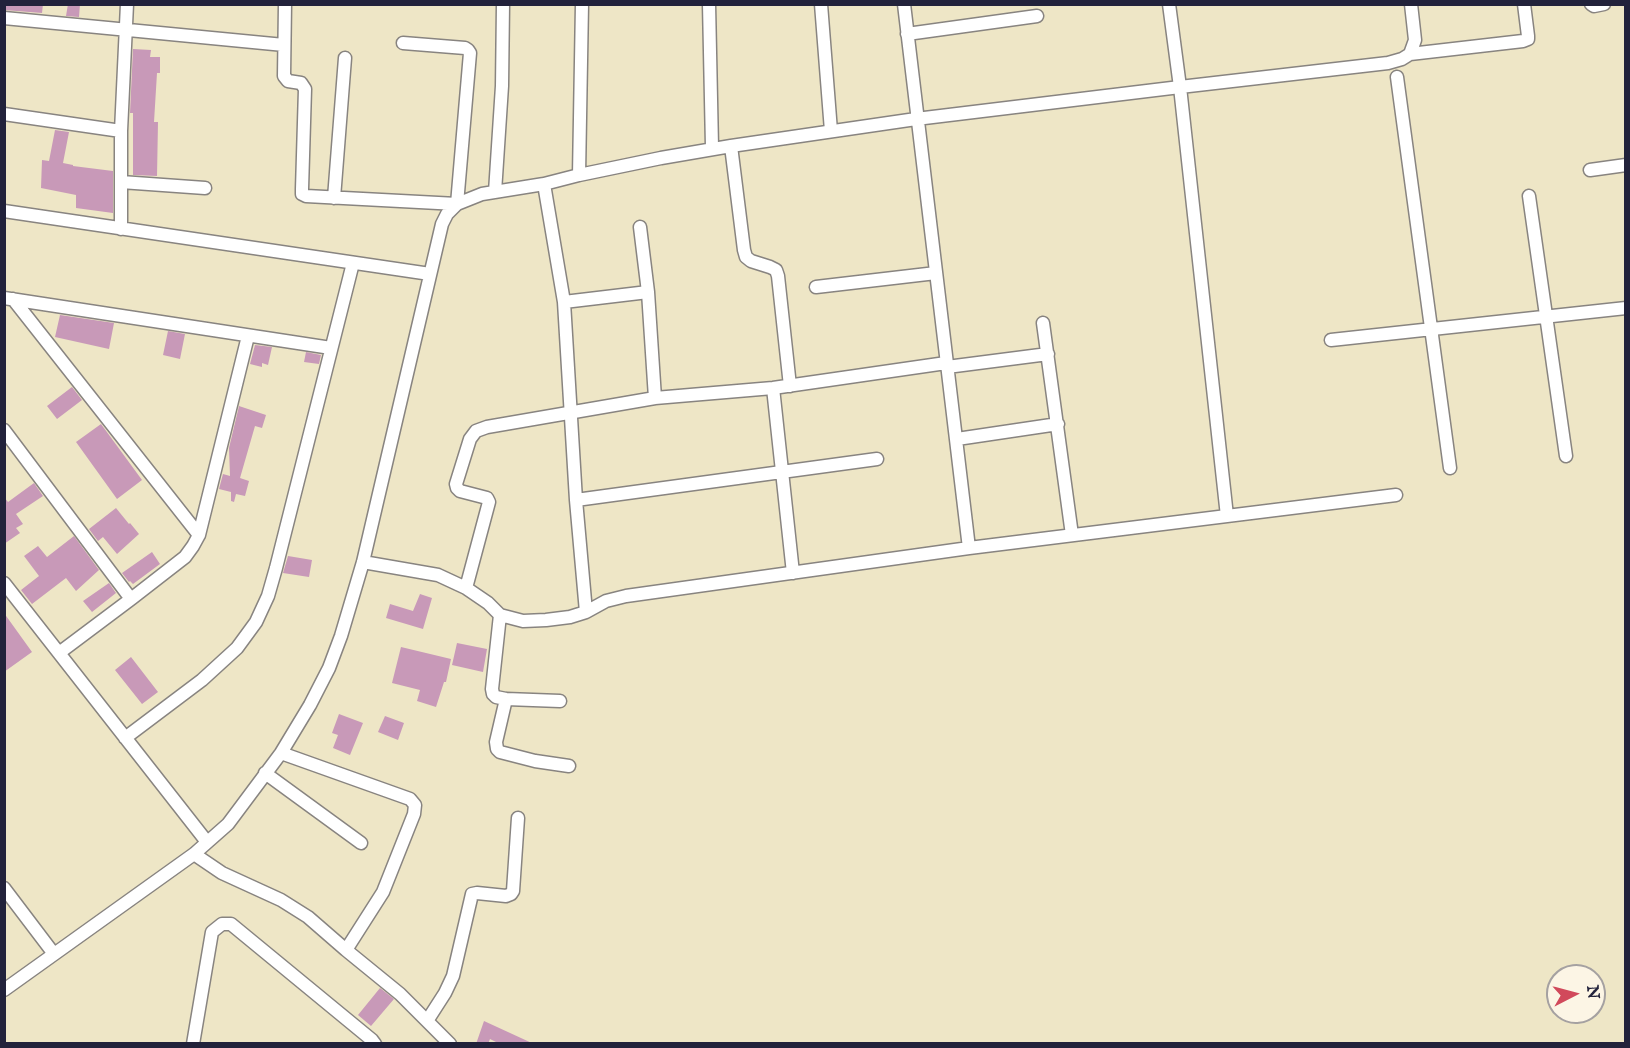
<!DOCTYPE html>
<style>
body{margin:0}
#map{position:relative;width:1630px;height:1048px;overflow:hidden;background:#eee6c6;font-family:"IM FELL English",serif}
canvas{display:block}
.frame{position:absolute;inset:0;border:6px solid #22223b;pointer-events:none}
.north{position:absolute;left:1546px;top:964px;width:60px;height:60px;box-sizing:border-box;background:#fcf5e5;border:2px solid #a5a1a1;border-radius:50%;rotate:84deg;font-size:16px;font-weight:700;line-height:24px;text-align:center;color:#22223b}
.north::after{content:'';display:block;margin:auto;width:21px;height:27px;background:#d1495b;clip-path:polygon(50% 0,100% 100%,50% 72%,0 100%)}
</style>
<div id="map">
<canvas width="1630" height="1048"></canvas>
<div class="frame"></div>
<div class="north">N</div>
</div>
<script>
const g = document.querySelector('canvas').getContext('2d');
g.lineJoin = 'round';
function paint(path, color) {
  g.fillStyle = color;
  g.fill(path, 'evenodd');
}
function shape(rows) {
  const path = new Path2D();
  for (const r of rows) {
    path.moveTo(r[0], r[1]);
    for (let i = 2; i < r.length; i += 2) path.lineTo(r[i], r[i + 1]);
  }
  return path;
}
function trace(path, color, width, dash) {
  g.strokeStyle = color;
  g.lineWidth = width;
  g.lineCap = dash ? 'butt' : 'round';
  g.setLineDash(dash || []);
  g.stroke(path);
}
paint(shape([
 [4,4,43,4,42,13,4,10],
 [68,4,80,4,79,17,66,16],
 [133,49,151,50,150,57,160,57,160,73,157,73,154,122,158,122,157,176,133,175,133,113,130,113],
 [55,130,69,132,63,163,73,165,73,166,113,171,113,213,76,208,76,195,41,188,42,160,49,161],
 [60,315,114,323,109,349,55,337],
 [168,331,185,334,180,359,163,355],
 [255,345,272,347,268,365,262,363,262,367,250,364],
 [306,352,321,355,319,364,304,362],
 [72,387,82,400,57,419,47,406],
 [239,406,266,415,262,428,255,426,240,478,249,481,245,496,236,494,234,502,231,501,231,492,219,489,223,474,230,476,229,448],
 [101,424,142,480,117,499,76,442],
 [34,483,43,496,16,514,23,524,16,528,20,533,4,544,4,497,8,502],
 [116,508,129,524,130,523,139,534,117,554,103,537,98,541,89,529],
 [74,536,99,570,76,591,66,578,32,604,21,590,39,576,24,556,38,546,47,557],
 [152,552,160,564,133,584,130,581,129,582,122,573],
 [288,556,312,560,309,577,283,573],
 [109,583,116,593,92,612,83,601],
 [420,594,432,598,423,629,386,618,390,604,413,611],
 [4,613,32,652,4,672],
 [457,643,487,649,483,672,452,665],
 [401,647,451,659,446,682,444,682,436,707,417,701,420,690,392,683],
 [131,657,158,692,142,704,115,670],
 [339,714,363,723,350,755,333,748,338,735,332,733],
 [385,716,404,723,398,740,378,732],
 [380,988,394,999,371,1026,358,1015],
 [484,1021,534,1044,500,1044,490,1039,488,1044,476,1044]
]), '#c899b8');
const minor = shape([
 [285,4,284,76,288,81,301,83,305,89,302,189,302,194,306,196,457,204,470,53,468,50,465,48,403,43],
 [709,4,712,147],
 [821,4,831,131],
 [904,4,969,548],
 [1169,4,1180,87,1227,516],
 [1591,4,1594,6,1604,4],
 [4,18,284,45],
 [907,34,1037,16],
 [1410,54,1415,40,1411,4],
 [1397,77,1450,468],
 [4,114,121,131],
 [731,146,744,250,746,257,751,261,770,267,776,270,778,276,790,386],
 [1590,170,1626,165],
 [579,175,582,4],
 [121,182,205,188],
 [544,184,564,302,576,500,586,612],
 [495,192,502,86,503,4],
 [1529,196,1566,456],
 [334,198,345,58],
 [4,211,430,274],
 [640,227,648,292,655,398],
 [121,229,121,131,127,4],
 [816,287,936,273],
 [4,298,331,348],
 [13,299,199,535],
 [564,302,648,292],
 [1043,323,1072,535],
 [1331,340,1626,308],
 [947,367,1048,354],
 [773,388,793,573],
 [4,430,131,599],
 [957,439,1058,424],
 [576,500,877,459],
 [363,562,438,575,466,588,488,603,500,615,523,621,546,620,570,617,586,612,606,601,626,596,969,548,1396,495],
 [4,583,207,842],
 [466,588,489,502,487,498,460,491,457,488,456,484,470,439,476,431,487,427,655,398,773,388,946,363],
 [500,615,492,689,493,694,496,697,506,699,560,701],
 [59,653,131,599,185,557,193,546,199,535,248,336],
 [506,699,496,742,497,749,500,752,535,761,569,766],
 [125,738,202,680,237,648,256,622,268,596,276,568,353,263],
 [281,753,410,799,415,805,414,814,383,892,346,950],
 [265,773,361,843],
 [194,854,222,873,281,900,308,917,346,950,400,994,450,1044],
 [4,888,54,954],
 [4,990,194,854,228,824,281,753,310,705,329,668,341,636,363,562,442,224,447,214,457,204,482,194,544,184,579,175,661,158,731,146,916,119,1180,87,1388,63,1402,59,1410,54,1523,41,1528,39,1528,36,1524,4],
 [427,1021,445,993,453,976,472,894,477,893,506,896,511,894,513,891,518,818],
 [193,1044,212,932,222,924,231,924,372,1040,375,1044]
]);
trace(minor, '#888480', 15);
trace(minor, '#fff', 12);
</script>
